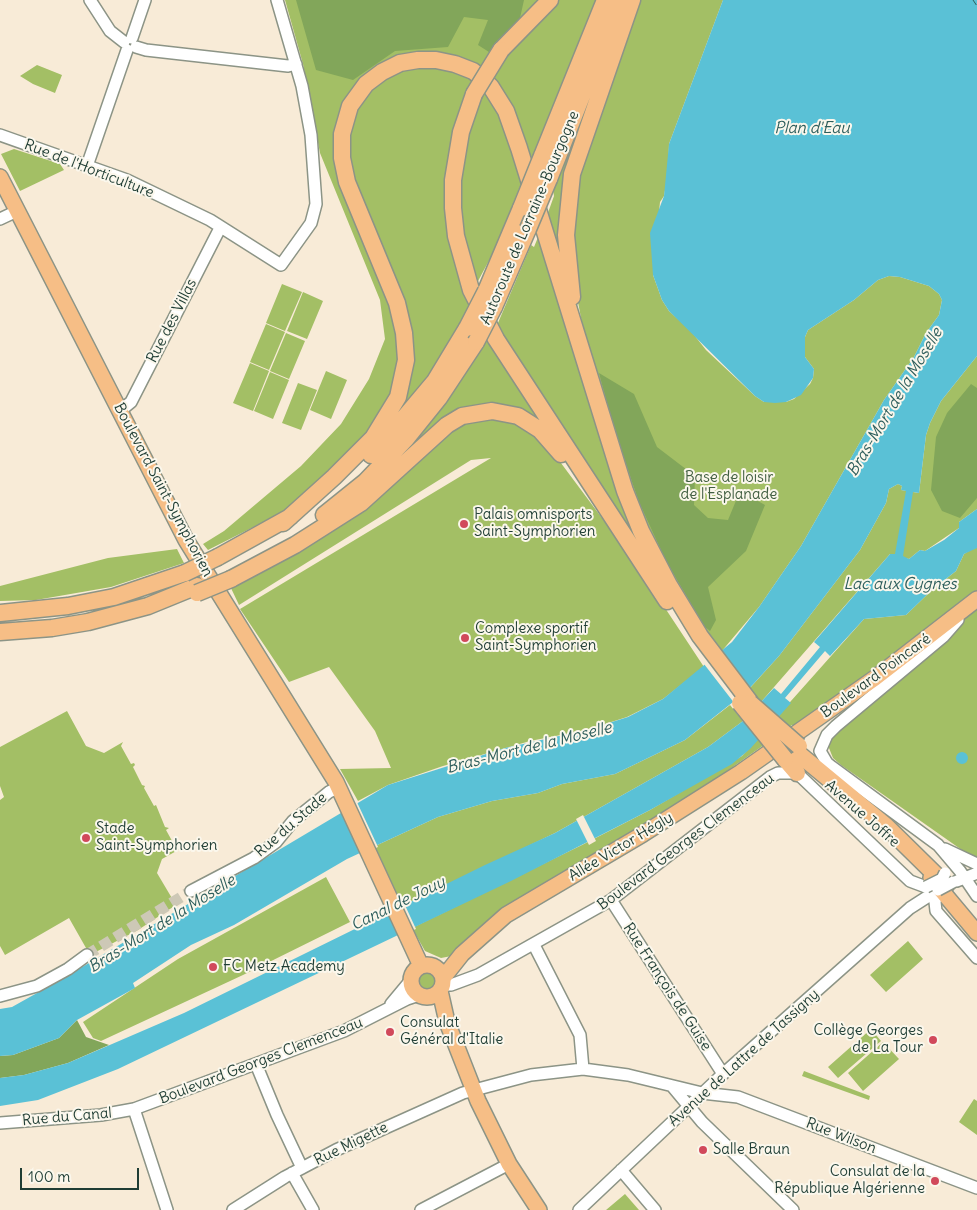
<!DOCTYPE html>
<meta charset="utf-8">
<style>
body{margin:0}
#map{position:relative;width:977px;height:1210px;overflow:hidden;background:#f8ebd7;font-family:Delius,sans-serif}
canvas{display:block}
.scale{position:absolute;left:20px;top:1168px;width:119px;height:22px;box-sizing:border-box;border:2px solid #1f3d34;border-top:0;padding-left:6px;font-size:15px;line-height:18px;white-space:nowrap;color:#1f3d34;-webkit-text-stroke:4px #fbf7ec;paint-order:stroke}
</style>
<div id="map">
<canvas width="977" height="1210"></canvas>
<div class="scale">100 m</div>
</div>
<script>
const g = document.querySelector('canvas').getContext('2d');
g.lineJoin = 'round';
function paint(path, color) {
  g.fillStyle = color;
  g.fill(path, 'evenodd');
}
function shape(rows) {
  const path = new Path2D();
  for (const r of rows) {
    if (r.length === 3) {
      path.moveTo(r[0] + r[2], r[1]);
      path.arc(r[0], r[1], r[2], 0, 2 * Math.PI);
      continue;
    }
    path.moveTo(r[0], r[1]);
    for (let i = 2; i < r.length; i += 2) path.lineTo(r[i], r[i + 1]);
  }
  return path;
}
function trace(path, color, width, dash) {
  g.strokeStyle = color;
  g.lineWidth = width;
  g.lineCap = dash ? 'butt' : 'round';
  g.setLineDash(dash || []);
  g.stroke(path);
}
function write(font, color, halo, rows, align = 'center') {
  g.font = font + ' Delius,sans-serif';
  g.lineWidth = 4;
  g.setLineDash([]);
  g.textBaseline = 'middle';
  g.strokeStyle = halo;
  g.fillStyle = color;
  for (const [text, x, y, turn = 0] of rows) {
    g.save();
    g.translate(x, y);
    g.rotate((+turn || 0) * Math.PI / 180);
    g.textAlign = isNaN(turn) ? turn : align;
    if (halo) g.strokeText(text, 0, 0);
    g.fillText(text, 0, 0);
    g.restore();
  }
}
paint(shape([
 [285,0,596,0,493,253,469,298,496,346,562,448,552,451,634,561,704,667,663,699,627,717,586,730,530,741,443,766,388,785,358,801,340,769,391,768,375,731,329,667,289,682,240,609,491,458,471,460,239,605,230,586,270,565,324,532,369,500,443,434,438,426,409,455,384,429,397,407,407,383,410,363,409,339,403,313,393,282,380,253,374,256,397,319,402,345,402,364,397,386,387,408,369,436,350,460,313,492,289,509,208,550,203,544,224,531,301,466,341,424,369,379,385,339,380,300,320,153,303,64],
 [638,0,723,0,669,144,668,173,664,196,660,202,654,262,653,275,662,300,669,311,691,331,706,350,755,396,764,402,786,402,794,399,810,384,813,378,814,369,805,357,805,337,808,330,854,300,878,280,889,276,900,277,929,286,939,294,942,300,939,315,926,333,914,357,884,400,801,546,759,607,721,652,693,614,668,571,630,490,583,328,576,292,571,225,582,156],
 [37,65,62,75,55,93,33,84,20,76],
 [589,99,581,135,570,294,545,221,554,196,553,190],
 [14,149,60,164,64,170,20,191,1,154],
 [541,230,648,561,495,330,531,245,534,247],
 [282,284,302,292,285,331,266,323],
 [303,292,323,301,307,339,287,331],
 [266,324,285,332,269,370,250,362],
 [286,333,305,341,289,379,270,371],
 [977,356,977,509,959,522,959,528,925,551,920,550,909,559,890,554,761,702,749,689,779,656,860,550,886,503,889,489,898,484,902,486,901,490,919,493,926,435,930,423,941,401],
 [250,363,269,371,253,411,233,403],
 [326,371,347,380,331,419,310,410],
 [270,372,289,380,273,419,254,411],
 [298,383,317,390,301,430,282,423],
 [975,547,977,548,977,593,799,726,792,725,603,859,506,915,462,954,441,958,425,951,412,928,582,845,650,810,742,756,864,619,906,615,933,589,956,571,964,554],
 [177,549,184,563,111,587,36,600,0,601,0,586,108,558],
 [977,605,977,858,969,855,841,765,833,758,827,743,830,734],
 [730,705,743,721,708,747,555,833,402,907,373,847,438,817,492,801,538,793,562,784,615,774,685,740],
 [67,711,86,746,104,753,123,742,121,746,131,764,134,763,135,765,133,767,142,785,145,786,144,788,154,806,156,805,165,827,169,828,166,830,176,848,180,849,162,859,157,873,176,905,138,930,90,955,69,918,5,955,0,946,0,800,4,797,0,786,0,747],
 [326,877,350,922,243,975,101,1041,93,1038,83,1022,178,959],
 [908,941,923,959,886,992,870,975],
 [427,981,10],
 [871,1029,881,1041,838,1078,828,1067],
 [883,1042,899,1059,863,1091,848,1073],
 [804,1071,870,1096,869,1100,802,1076],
 [974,1099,977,1101,977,1135,959,1122],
 [625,1194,639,1210,606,1210]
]), '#a3bf65');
paint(shape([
 [296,0,524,0,520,18,489,52,478,45,488,20,464,17,448,47,395,51,353,80,316,70],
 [599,373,634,394,657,447,695,476,694,505,708,518,728,520,740,491,765,505,746,551,708,587,716,620,710,631,704,626,666,561,639,502,614,429],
 [971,384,977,388,977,498,960,518,942,511,931,490,936,437,947,413],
 [77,1020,86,1037,109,1045,68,1063,24,1075,0,1078,0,1056,13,1055,59,1038]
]), '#82a65a');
paint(shape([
 [723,0,977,0,977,356,941,401,930,423,926,435,919,493,913,492,903,556,909,559,920,550,925,551,944,540,959,528,959,522,977,509,977,548,964,554,956,571,933,589,906,615,864,619,830,656,825,651,785,698,791,703,750,749,732,764,650,810,511,881,118,1069,38,1100,0,1106,0,1078,24,1075,68,1063,184,1013,485,865,555,833,708,747,743,721,774,688,781,694,820,647,814,642,890,554,895,554,906,491,901,490,902,486,898,484,889,489,886,503,860,550,779,656,747,691,685,740,615,774,562,784,538,793,492,801,438,817,347,859,234,925,191,945,133,983,135,988,77,1020,59,1038,13,1055,0,1056,0,1009,12,1007,62,979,388,785,505,748,586,730,628,717,663,699,732,642,759,607,801,546,884,400,914,357,926,333,939,315,942,300,939,294,929,286,900,277,889,276,878,280,854,300,808,330,805,337,805,357,814,369,813,378,801,395,786,402,775,403,764,402,755,396,669,311,662,300,653,275,650,233,664,196,669,144],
 [962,758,6]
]), '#5ac1d6');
paint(shape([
 [720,650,751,690,735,704,704,664],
 [356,800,378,847,361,855,340,810],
 [583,815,596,841,589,845,576,819],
 [404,903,416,929,399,936,388,911]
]), '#f8ebd7');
trace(shape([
 [973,0,977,6]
]), '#2e5e5c', 1, [6, 5]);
trace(shape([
 [87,955,191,891]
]), '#cdc8b6', 11, [11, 5.5]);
const minor = shape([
 [90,0,110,31,124,42],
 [132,38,145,0],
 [136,47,146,50,288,66,296,64],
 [0,135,127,180,210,220,281,265,311,223,316,204,311,135,302,86,277,0],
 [87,166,127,50],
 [0,219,17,211],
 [120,411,131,402,220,228],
 [958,620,944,636,836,726,827,735,820,751,827,763,832,767,938,845,960,871,977,896],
 [945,849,977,864],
 [957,881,977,873],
 [938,890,935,902,936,911,977,958],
 [191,891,254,858,276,842,293,821,329,792,339,787],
 [611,900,723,1074],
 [534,945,580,1035,583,1069],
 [443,985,451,985,478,975,611,900,770,777,778,773,797,773,910,881,926,887],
 [0,996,37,986,68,969,87,955],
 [391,1004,411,980],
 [256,1064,277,1115,302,1168],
 [672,1086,702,1122,793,1210],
 [134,1109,167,1210],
 [0,1123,101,1115,134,1109,344,1031,407,999,419,995],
 [621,1170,655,1210],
 [292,1173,313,1210],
 [233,1210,285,1177,336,1150,463,1093,531,1075,583,1069,628,1075,702,1093,738,1097,977,1188],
 [421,1210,509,1164],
 [579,1210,723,1074,910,908,938,890]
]);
const major = shape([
 [0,177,186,540,336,782,421,966],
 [931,878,977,933],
 [427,981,16],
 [443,978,462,954,506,915,643,834,741,772,875,678,977,599],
 [440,991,447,1022,478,1101,509,1164,539,1210]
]);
const highway = shape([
 [501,50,550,0],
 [474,94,461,132,453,180,453,208,456,236,471,290,496,339,667,601],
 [542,156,605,0],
 [549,179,620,0],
 [486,291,521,208],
 [572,297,566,235,572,174,632,0],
 [494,307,528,229],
 [371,455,382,444,435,381,467,328],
 [324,515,365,482,406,439,439,398,476,342],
 [283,523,334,477,373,438,398,397,406,360,404,333,397,303,347,182,342,158,342,134,350,106,366,84,382,72,400,63,418,60,436,60,455,64,473,71,482,78,491,87,506,111,519,148,625,491,641,531,669,585,700,636,750,702],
 [218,557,290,517],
 [231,579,295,545,361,503,447,425,462,416,492,411,518,416,540,430,561,454],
 [0,613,68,606,114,597,185,573],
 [0,632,52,628,88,622,148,606,197,586],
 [794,750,886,826,946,885],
 [785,759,797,773]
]);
trace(minor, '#8c9486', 14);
trace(major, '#8c9486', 18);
trace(highway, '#8c9486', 19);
trace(minor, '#fff', 11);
trace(major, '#f6be86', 15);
trace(highway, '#f6be86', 16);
const minorBridge = shape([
 [926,887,942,879,945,873],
 [938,890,953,882]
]);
const highwayBridge = shape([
 [474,94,501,50],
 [521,208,542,156],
 [528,229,549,179],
 [467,328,486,291],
 [476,342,494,307],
 [185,573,218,557],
 [197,593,231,579],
 [740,703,785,759],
 [750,703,799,746]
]);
trace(minorBridge, '#8c9486', 14, []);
trace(highwayBridge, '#8c9486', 19, []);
trace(minorBridge, '#fff', 11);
trace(highwayBridge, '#f6be86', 16);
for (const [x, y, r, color] of [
 [464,524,5,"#d1495b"],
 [465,638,5,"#d1495b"],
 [86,838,5,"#d1495b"],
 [213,967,5,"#d1495b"],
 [390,1032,5,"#d1495b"],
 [933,1040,5,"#d1495b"],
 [703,1150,5,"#d1495b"],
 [935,1181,5,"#d1495b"]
]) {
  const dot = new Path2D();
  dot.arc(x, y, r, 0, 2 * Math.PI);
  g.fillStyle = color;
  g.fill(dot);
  trace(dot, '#fbf7ec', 2);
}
write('15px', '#1f3d34', '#fbf7ec', [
 ["Rue de l'Horticulture",89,169,21],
 ["Autoroute de Lorraine-Bourgogne",530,218,-67],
 ["Rue des Villas",172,321,-63],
 ["Boulevard Saint-Symphorien",163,490,62],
 ["Boulevard Poincaré",876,676,-36],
 ["Avenue Joffre",862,814,41],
 ["Rue du Stade",291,825,-41],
 ["Boulevard Georges Clemenceau",686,842,-37],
 ["Allée Victor Hégly",621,847,-31],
 ["Rue François de Guise",667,987,57],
 ["Avenue de Lattre de Tassigny",744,1058,-42],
 ["Boulevard Georges Clemenceau",261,1061,-21],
 ["Rue du Canal",67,1117,-5],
 ["Rue Wilson",841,1136,21],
 ["Rue Migette",351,1144,-26]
]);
write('15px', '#405e40', '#fbf7ec', [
 ["Base de loisir",729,478],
 ["de l'Esplanade",729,495]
]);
write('15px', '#1f3d34', '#fbf7ec', [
 ["Palais omnisports",474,515],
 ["Saint-Symphorien",474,532],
 ["Complexe sportif",475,629],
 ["Saint-Symphorien",475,646],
 ["Stade",96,829],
 ["Saint-Symphorien",96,846],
 ["FC Metz Academy",223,967],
 ["Consulat",400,1023],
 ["Général d'Italie",400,1040],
 ["Collège Georges",923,1031,"right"],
 ["de La Tour",923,1048,"right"],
 ["Salle Braun",713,1150],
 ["Consulat de la",925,1172,"right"],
 ["République Algérienne",925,1189,"right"]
], 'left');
write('italic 16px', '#2e5e5c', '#fbf7ec', [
 ["Plan d'Eau",812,128],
 ["Bras-Mort de la Moselle",895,402,-59],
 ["Lac aux Cygnes",900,584],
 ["Bras-Mort de la Moselle",529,748,-14],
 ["Canal de Jouy",398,904,-26],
 ["Bras-Mort de la Moselle",162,924,-32]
]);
</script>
